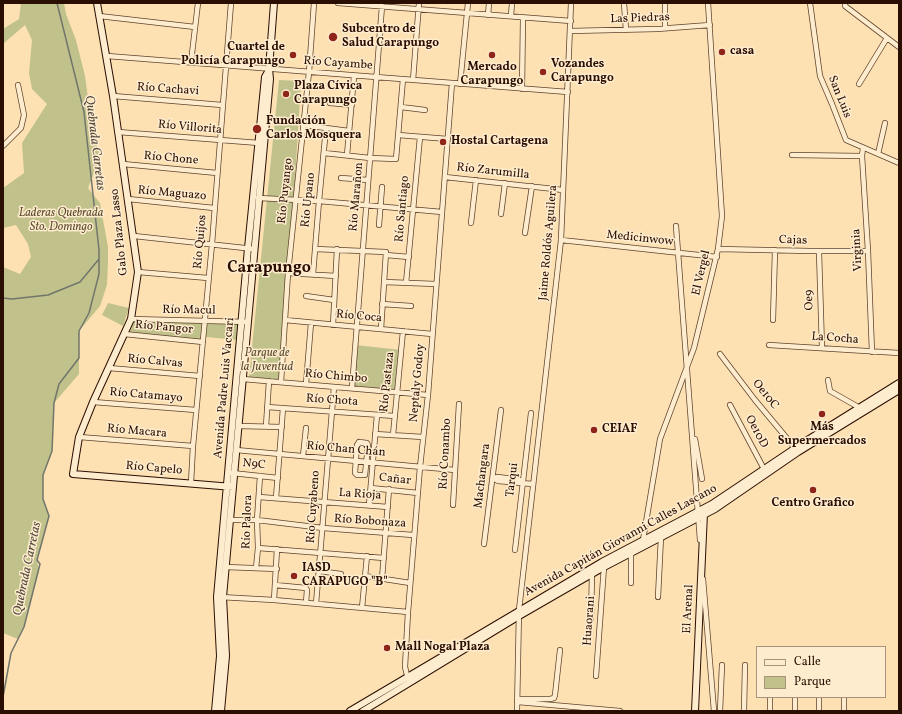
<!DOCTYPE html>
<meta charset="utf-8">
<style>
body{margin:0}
#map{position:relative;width:902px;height:714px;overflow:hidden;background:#fde1b3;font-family:Vollkorn,serif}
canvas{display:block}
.frame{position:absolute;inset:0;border:4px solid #2a0e02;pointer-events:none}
.legend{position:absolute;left:756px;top:646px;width:130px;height:52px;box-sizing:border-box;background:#feecce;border:1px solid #a9937c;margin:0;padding:5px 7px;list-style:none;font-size:12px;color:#2a0e02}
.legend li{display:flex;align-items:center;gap:8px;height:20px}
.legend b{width:20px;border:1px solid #a9937c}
</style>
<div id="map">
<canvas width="902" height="714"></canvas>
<div class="frame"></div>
<ul class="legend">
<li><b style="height:5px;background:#feecce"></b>Calle</li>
<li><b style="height:11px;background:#c1c28b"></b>Parque</li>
</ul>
</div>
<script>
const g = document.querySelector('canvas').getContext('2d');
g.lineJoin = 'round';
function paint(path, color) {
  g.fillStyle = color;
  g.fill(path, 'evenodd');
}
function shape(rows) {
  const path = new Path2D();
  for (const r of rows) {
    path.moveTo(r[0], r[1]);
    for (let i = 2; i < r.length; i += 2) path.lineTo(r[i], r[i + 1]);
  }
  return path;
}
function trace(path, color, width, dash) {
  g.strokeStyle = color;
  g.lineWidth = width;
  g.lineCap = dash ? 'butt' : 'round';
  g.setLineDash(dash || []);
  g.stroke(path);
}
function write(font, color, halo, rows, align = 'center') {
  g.font = font + ' Vollkorn,serif';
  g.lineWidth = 3;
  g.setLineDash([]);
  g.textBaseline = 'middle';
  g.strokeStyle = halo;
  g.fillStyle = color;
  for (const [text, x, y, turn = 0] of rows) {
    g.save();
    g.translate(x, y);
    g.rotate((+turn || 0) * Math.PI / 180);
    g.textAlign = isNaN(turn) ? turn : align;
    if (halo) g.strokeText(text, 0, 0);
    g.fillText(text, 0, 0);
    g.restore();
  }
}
paint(shape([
 [21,3,64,3,66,14,76,40,85,76,93,134,99,152,98,163,88,188,100,203,108,247,108,262,107,285,100,306,79,331,79,374,54,403,52,451,43,475,43,499,49,516,37,560,39,571,24,627,18,639,3,633,3,267,20,274,31,257,28,244,16,225,3,228,3,188,24,173,22,143,47,104,32,89,29,73,32,40,25,25,3,44,3,29,19,19],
 [279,80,301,81,283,380,249,377],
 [108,303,129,308,123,326,102,315],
 [134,322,202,323,200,340,129,334],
 [207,323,239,324,238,340,206,337],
 [356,345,401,350,397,391,354,388]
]), '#c1c28b');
trace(shape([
 [3,298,12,299,48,295,80,282,99,259],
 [3,697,11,653,24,627,40,564,37,560,49,516,43,499,43,475,52,451,54,403,59,384,79,358,79,331,89,313,99,274,99,250,84,112,57,3]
]), '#71766c', 1.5);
const street = shape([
 [338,3,571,21],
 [624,3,626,30],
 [810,3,820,76,832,104,846,140,899,163],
 [845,3,845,6,899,47],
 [488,15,489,3],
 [99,16,195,27],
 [511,16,512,3],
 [665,28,665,3],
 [570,31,657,29,710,25],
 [107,56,568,92],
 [191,62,198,3],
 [413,80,419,3],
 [460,84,468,3],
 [859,84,887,38],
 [522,89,523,18],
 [113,96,222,105],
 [330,103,352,105],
 [401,107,425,110],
 [303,125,349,131],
 [118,132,259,143],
 [398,135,448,139],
 [3,146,21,128,24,115,18,85],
 [863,148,862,156,868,251,872,352],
 [324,153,370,158,396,159,403,79],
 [878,154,885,123],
 [347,155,354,76],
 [792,155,862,156],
 [123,164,217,173],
 [445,177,563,190],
 [341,178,368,180],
 [258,198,319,201,442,212],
 [128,199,214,208],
 [501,214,505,183],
 [471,223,476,180],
 [379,225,382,187],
 [676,226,700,540],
 [525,233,532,186],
 [134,236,254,249],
 [561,240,717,257],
 [315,249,386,252,381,329],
 [718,249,810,251,868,251],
 [819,252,822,348],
 [386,255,409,257],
 [138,272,208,278],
 [288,273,336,276],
 [313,274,319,201,326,128],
 [384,282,436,284],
 [406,283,420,137],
 [306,296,334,300],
 [382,304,411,306],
 [131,319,248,322],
 [285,320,432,334],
 [773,320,775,250],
 [333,325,337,249],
 [124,334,203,342],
 [769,345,899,353],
 [720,354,755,400,795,448],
 [109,368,200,376],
 [243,379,428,395],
 [828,380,830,391,860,408],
 [281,382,288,273,309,72,314,3],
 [306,384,311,323],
 [352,388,382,6],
 [93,402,196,410],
 [730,405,764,469],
 [267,407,395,416],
 [238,426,282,427],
 [266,426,269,381],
 [375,434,423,437],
 [393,435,403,331],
 [79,437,193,446],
 [695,439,702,479],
 [359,442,367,443,368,445,365,475,357,475,355,473,357,445,359,442],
 [236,450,455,470],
 [303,456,306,428],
 [232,473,278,478],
 [493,478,498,481,533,484],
 [493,478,498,477,520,480,523,483],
 [191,483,193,446,212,244,231,3],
 [371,488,418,493],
 [259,497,388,507],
 [276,498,283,408],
 [369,505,377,415],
 [453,505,459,404],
 [230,520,257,520,323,528,413,535],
 [643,540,660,439,694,348,718,249,722,216,708,3],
 [484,544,501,410],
 [258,548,384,558],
 [515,550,531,413],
 [226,567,277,569],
 [256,568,258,548,257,520,260,476],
 [319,571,341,574],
 [365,576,410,583],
 [382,579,389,489],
 [703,579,714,711],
 [631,583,631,553],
 [275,585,306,588,307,590,306,603],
 [220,597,274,600,408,612],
 [658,597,661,537],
 [274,600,277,549],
 [316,604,334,387],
 [362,608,367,556],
 [588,632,591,618,592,574],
 [596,676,604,567],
 [408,679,405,667,408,612,420,467,428,395,452,83],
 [518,699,550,699,554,698,555,695,560,650],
 [518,702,620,711],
 [517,711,519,610,561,240,571,3],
 [720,711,722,665],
 [744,711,745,665],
 [770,711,770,697],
 [795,711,795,697],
 [819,711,819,697],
 [844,711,844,697]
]);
const secondary = shape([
 [97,3,113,96,138,272,131,319,93,402,79,437,73,474,233,487],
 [215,711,220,656,217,597,248,248,265,77,269,70],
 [221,711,226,656,223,597,270,79,269,69,274,3],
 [350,711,602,562,712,504,806,441,899,383],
 [363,711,519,616,604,567,715,509,798,452,899,390],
 [695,711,704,513]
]);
trace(street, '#5f432e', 6);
trace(secondary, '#2a0e02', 8);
trace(street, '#feecce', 4.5);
trace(secondary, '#feecce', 6);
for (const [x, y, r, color] of [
 [333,37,5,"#8f2418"],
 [722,52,4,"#8f2418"],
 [293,55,4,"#8f2418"],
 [492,55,4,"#8f2418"],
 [543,72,4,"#8f2418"],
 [286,94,4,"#8f2418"],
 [257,129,5,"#8f2418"],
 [443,142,4,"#8f2418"],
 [822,414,4,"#8f2418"],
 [594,430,4,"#8f2418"],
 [813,490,4,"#8f2418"],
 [294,576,4,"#8f2418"],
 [387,648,4,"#8f2418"]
]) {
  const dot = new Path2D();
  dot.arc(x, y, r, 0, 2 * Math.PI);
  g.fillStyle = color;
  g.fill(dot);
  trace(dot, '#feecce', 1.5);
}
write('12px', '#2a0e02', '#feecce', [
 ["Las Piedras",640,19,-2],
 ["Río Cayambe",338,64,4],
 ["Río Cachavi",168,90,4],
 ["San Luis",839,97,68],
 ["Río Villorita",190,128,5],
 ["Río Chone",171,159,5],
 ["Río Zarumilla",493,172,6],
 ["Río Puyango",286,191,-84],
 ["Río Maguazo",172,194,5],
 ["Río Marañon",357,197,-85],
 ["Río Upano",309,200,-84],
 ["Río Santiago",403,209,-85],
 ["Galo Plaza Lasso",120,232,-96],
 ["Medicinwow",640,239,6],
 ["Cajas",793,241,2],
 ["Río Quijos",201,242,-85],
 ["Jaime Roldós Aguilera",549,243,-85],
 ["Virginia",858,250,-93],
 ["El Vergel",702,273,-77],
 ["Oe9",810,300,-92],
 ["Río Macul",189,311,1],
 ["Río Coca",359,317,5],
 ["Río Pangor",164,328,5],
 ["La Cocha",835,339,4],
 ["Río Calvas",155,362,5],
 ["Río Chimbo",336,377,5],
 ["Río Pastaza",388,382,-84],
 ["Neptaly Godoy",418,383,-85],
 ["Avenida Padre Luis Vaccari",225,388,-85],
 ["Oe10C",765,395,51],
 ["Río Catamayo",146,396,5],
 ["Río Chota",332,401,4],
 ["Río Macara",137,432,5],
 ["Oe10D",756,432,62],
 ["Río Chan Chán",346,450,5],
 ["Río Conambo",446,454,-87],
 ["N9C",254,465,6],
 ["Río Capelo",154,469,5],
 ["Machangara",483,476,-83],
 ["Cañar",395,480,6],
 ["Tarqui",513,480,-83],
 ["La Rioja",360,495,4],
 ["Río Cuyabeno",314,507,-86],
 ["Río Palora",248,522,-88],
 ["Río Bobonaza",370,522,4],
 ["Avenida Capitán Giovanni Calles Lascano",621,541,-29],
 ["El Arenal",689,609,-87],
 ["Huaorani",590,621,-86]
]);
write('bold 12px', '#2a0e02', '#feecce', [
 ["Subcentro de",342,30],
 ["Salud Carapungo",342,44],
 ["Cuartel de",285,48,"right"],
 ["Policía Carapungo",285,62,"right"],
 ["casa",730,52],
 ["Vozandes",551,65],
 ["Carapungo",551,79],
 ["Mercado",492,68,"center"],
 ["Carapungo",492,82,"center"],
 ["Plaza Cívica",294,87],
 ["Carapungo",294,101],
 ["Fundación",266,122],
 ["Carlos Mosquera",266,136],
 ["Hostal Cartagena",451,142],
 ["Más",822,428,"center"],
 ["Supermercados",822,442,"center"],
 ["CEIAF",602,430],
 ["Centro Grafico",813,504,"center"],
 ["IASD",302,569],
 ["CARAPUGO \"B\"",302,583],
 ["Mall Nogal Plaza",395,648]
], 'left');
write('italic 12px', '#5f4d32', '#feecce', [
 ["Laderas Quebrada",61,214],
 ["Sto. Domingo",61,228],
 ["Parque de",267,354],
 ["la Juventud",267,368]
]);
write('italic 13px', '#544b40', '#feecce', [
 ["Quebrada Carretas",94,143,83],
 ["Quebrada Carretas",28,569,-78]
]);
write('bold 16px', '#2a0e02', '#feecce', [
 ["Carapungo",269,269]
]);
</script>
